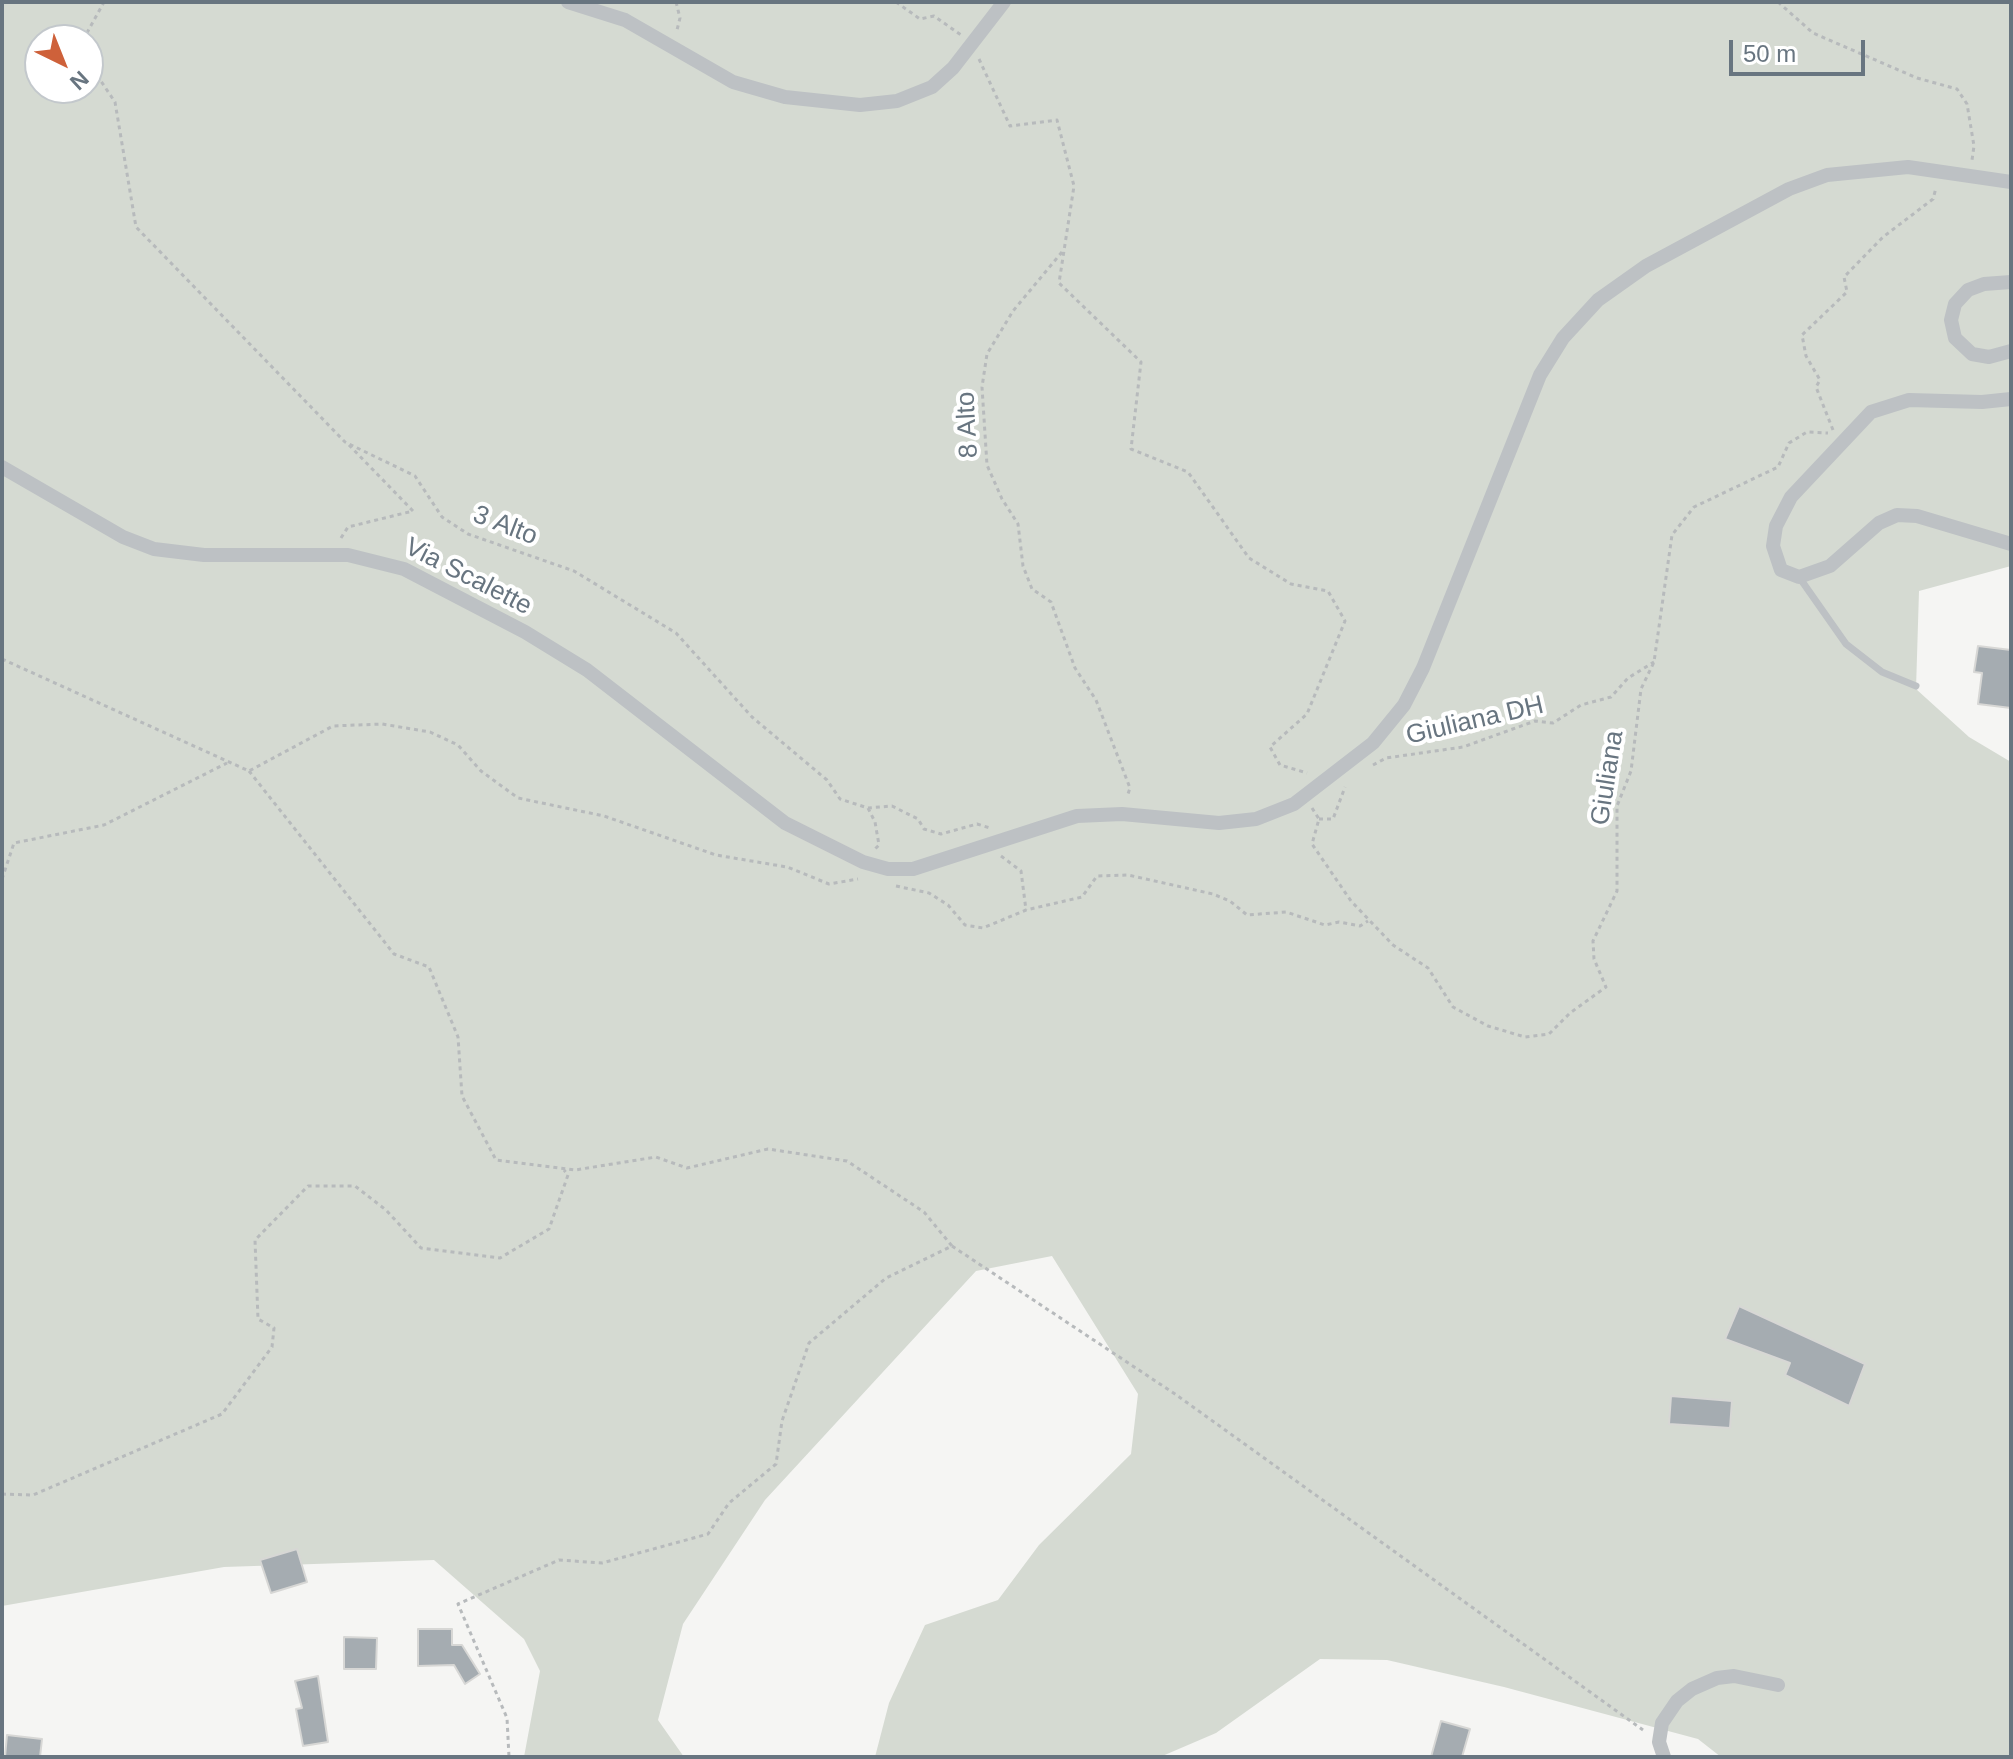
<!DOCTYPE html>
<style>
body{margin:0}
#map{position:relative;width:2013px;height:1759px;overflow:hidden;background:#f5f5f3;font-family:Arial,sans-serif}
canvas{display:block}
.frame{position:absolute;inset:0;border:4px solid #687580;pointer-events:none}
.north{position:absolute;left:24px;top:24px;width:80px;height:80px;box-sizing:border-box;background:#fff;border:2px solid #c3c8cc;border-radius:50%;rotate:137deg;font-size:22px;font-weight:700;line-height:32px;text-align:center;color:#687580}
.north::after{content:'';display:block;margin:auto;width:28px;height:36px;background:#ce613a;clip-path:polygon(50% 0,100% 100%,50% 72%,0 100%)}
.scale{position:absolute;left:1729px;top:40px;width:136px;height:36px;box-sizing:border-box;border:4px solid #687580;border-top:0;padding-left:10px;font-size:24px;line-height:28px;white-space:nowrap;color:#687580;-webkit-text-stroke:6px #fff;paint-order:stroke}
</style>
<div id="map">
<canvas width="2013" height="1759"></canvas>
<div class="frame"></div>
<div class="north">N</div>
<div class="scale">50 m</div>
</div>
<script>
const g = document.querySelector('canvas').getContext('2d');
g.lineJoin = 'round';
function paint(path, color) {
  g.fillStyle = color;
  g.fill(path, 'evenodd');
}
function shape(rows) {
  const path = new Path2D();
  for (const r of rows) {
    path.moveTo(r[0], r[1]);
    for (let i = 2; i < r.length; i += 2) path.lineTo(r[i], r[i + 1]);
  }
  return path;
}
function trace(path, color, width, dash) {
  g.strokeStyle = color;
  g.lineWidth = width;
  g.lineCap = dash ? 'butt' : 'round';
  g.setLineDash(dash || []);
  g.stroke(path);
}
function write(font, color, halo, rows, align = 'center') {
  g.font = font + ' Arial,sans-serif';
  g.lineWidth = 8;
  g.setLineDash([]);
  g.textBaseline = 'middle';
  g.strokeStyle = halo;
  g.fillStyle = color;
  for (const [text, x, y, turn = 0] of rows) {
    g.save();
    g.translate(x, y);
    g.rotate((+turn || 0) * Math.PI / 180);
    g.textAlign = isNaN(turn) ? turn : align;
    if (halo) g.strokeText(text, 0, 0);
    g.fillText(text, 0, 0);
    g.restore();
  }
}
paint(shape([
 [2,2,2011,2,2011,566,1919,591,1916,689,1969,737,2011,762,2011,1757,1721,1757,1698,1739,1504,1687,1387,1660,1320,1659,1216,1733,1160,1757,875,1757,889,1703,925,1625,998,1600,1039,1545,1131,1454,1138,1394,1052,1256,976,1271,765,1500,683,1624,658,1720,684,1757,524,1757,540,1671,524,1639,434,1560,224,1567,2,1606],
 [40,40,88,40,88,88,40,88]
]), '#d5dad2');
const building = shape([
 [1978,646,2011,650,2011,708,1978,704,1982,673,1974,672,1978,646],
 [1739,1306,1865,1364,1849,1406,1785,1375,1790,1363,1725,1339,1739,1306],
 [1671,1396,1732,1401,1730,1428,1669,1424,1671,1396],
 [297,1549,307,1582,271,1593,260,1560,297,1549],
 [418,1629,452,1629,452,1645,462,1645,480,1674,465,1684,454,1665,418,1666,418,1629],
 [344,1637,377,1638,376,1669,344,1669,344,1637],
 [318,1676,328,1742,303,1746,296,1709,302,1708,295,1681,318,1676],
 [1441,1721,1470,1729,1462,1757,1431,1757,1441,1721],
 [7,1735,42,1739,40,1757,5,1757,7,1735]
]);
paint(building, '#a5acb1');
trace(building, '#d7d7d5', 2);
trace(shape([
 [676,2,680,18,677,30],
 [896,2,920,19,934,16,961,35],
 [1778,2,1813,33,1917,78,1957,89,1967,104,1974,146,1972,160],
 [83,40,104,2],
 [979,59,1010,126,1057,120,1074,186,1059,283,1141,362,1131,449,1188,472,1249,558,1291,584,1328,591,1345,621,1307,714,1270,747,1280,765,1307,773],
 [88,62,115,102,136,227,345,442,415,476,442,517,468,534,574,571,676,633,752,717,827,780,840,799,868,808,892,806,918,819,924,829,941,834,977,824,990,828],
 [1062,252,1013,311,987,354,982,387,987,465,1002,499,1018,524,1023,566,1032,589,1051,602,1075,668,1096,700,1130,788,1127,797],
 [1833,430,1816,387,1820,380,1806,356,1802,335,1847,292,1844,277,1883,237,1933,199,1936,188],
 [341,538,348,527,413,511,348,444],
 [2,659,249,771,333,726,382,724,430,732,458,745,481,771,518,798,604,816,716,855,787,867,829,884,858,879],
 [1373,765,1386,758,1463,747,1535,721,1553,723,1581,705,1611,697,1628,678,1654,662],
 [249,771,394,954,429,967,458,1037,462,1096,496,1160,575,1170,656,1157,687,1168,768,1149,847,1161,924,1212,952,1246,886,1278,809,1343,782,1421,776,1464,729,1503,708,1534,602,1563,559,1560,458,1604,507,1718,509,1757],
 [868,808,875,822,879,845,875,849],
 [1312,808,1319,819,1312,844,1351,901,1393,945,1428,968,1453,1007,1488,1026,1525,1037,1549,1034,1570,1013,1606,987,1594,959,1593,941,1617,891,1617,806,1631,771,1641,689,1654,662,1672,535,1694,507,1778,467,1789,443,1807,432,1828,433],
 [1319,819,1333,819,1345,787],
 [1001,856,1021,871,1026,910],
 [2,879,14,843,104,825,227,763],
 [896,886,929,893,948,905,965,925,983,928,1026,910,1082,897,1097,876,1128,875,1213,894,1230,901,1247,915,1286,912,1325,925,1339,922,1360,926,1368,921],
 [952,1246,1175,1394,1643,1730],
 [2,1494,33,1495,222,1414,272,1347,274,1328,258,1319,255,1240,308,1186,355,1186,386,1210,421,1248,500,1258,549,1229,568,1175,564,1170]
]), '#b7babc', 3, [4, 4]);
trace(shape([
 [1799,577,1846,644,1882,672,1916,686]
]), '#bdc1c4', 7);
trace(shape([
 [568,2,625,20,733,82,785,97,860,105,897,101,932,87,953,68,1004,2],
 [2011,282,1984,284,1968,290,1955,304,1951,320,1955,338,1972,354,1989,357,2011,351],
 [2011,399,1982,402,1909,400,1871,412,1791,497,1776,526,1773,546,1781,570,1799,577,1830,566,1879,523,1897,515,1917,516,2011,544],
 [2,467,123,537,154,549,204,555,348,555,404,569,525,632,587,670,785,823,863,862,888,869,913,869,1077,816,1122,814,1219,823,1256,819,1294,804,1373,743,1404,705,1423,668,1540,375,1563,338,1598,300,1646,266,1789,189,1827,175,1908,167,2011,182],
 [1664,1757,1659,1742,1662,1723,1677,1701,1692,1689,1717,1678,1734,1676,1778,1685]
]), '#bdc1c4', 14);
write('26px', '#687580', '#fff', [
 ["8 Alto",968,425,-93],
 ["3 Alto",505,526,21],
 ["Via Scalette",468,577,27],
 ["Giuliana DH",1475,721,-13],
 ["Giuliana",1608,778,-81]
]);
</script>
